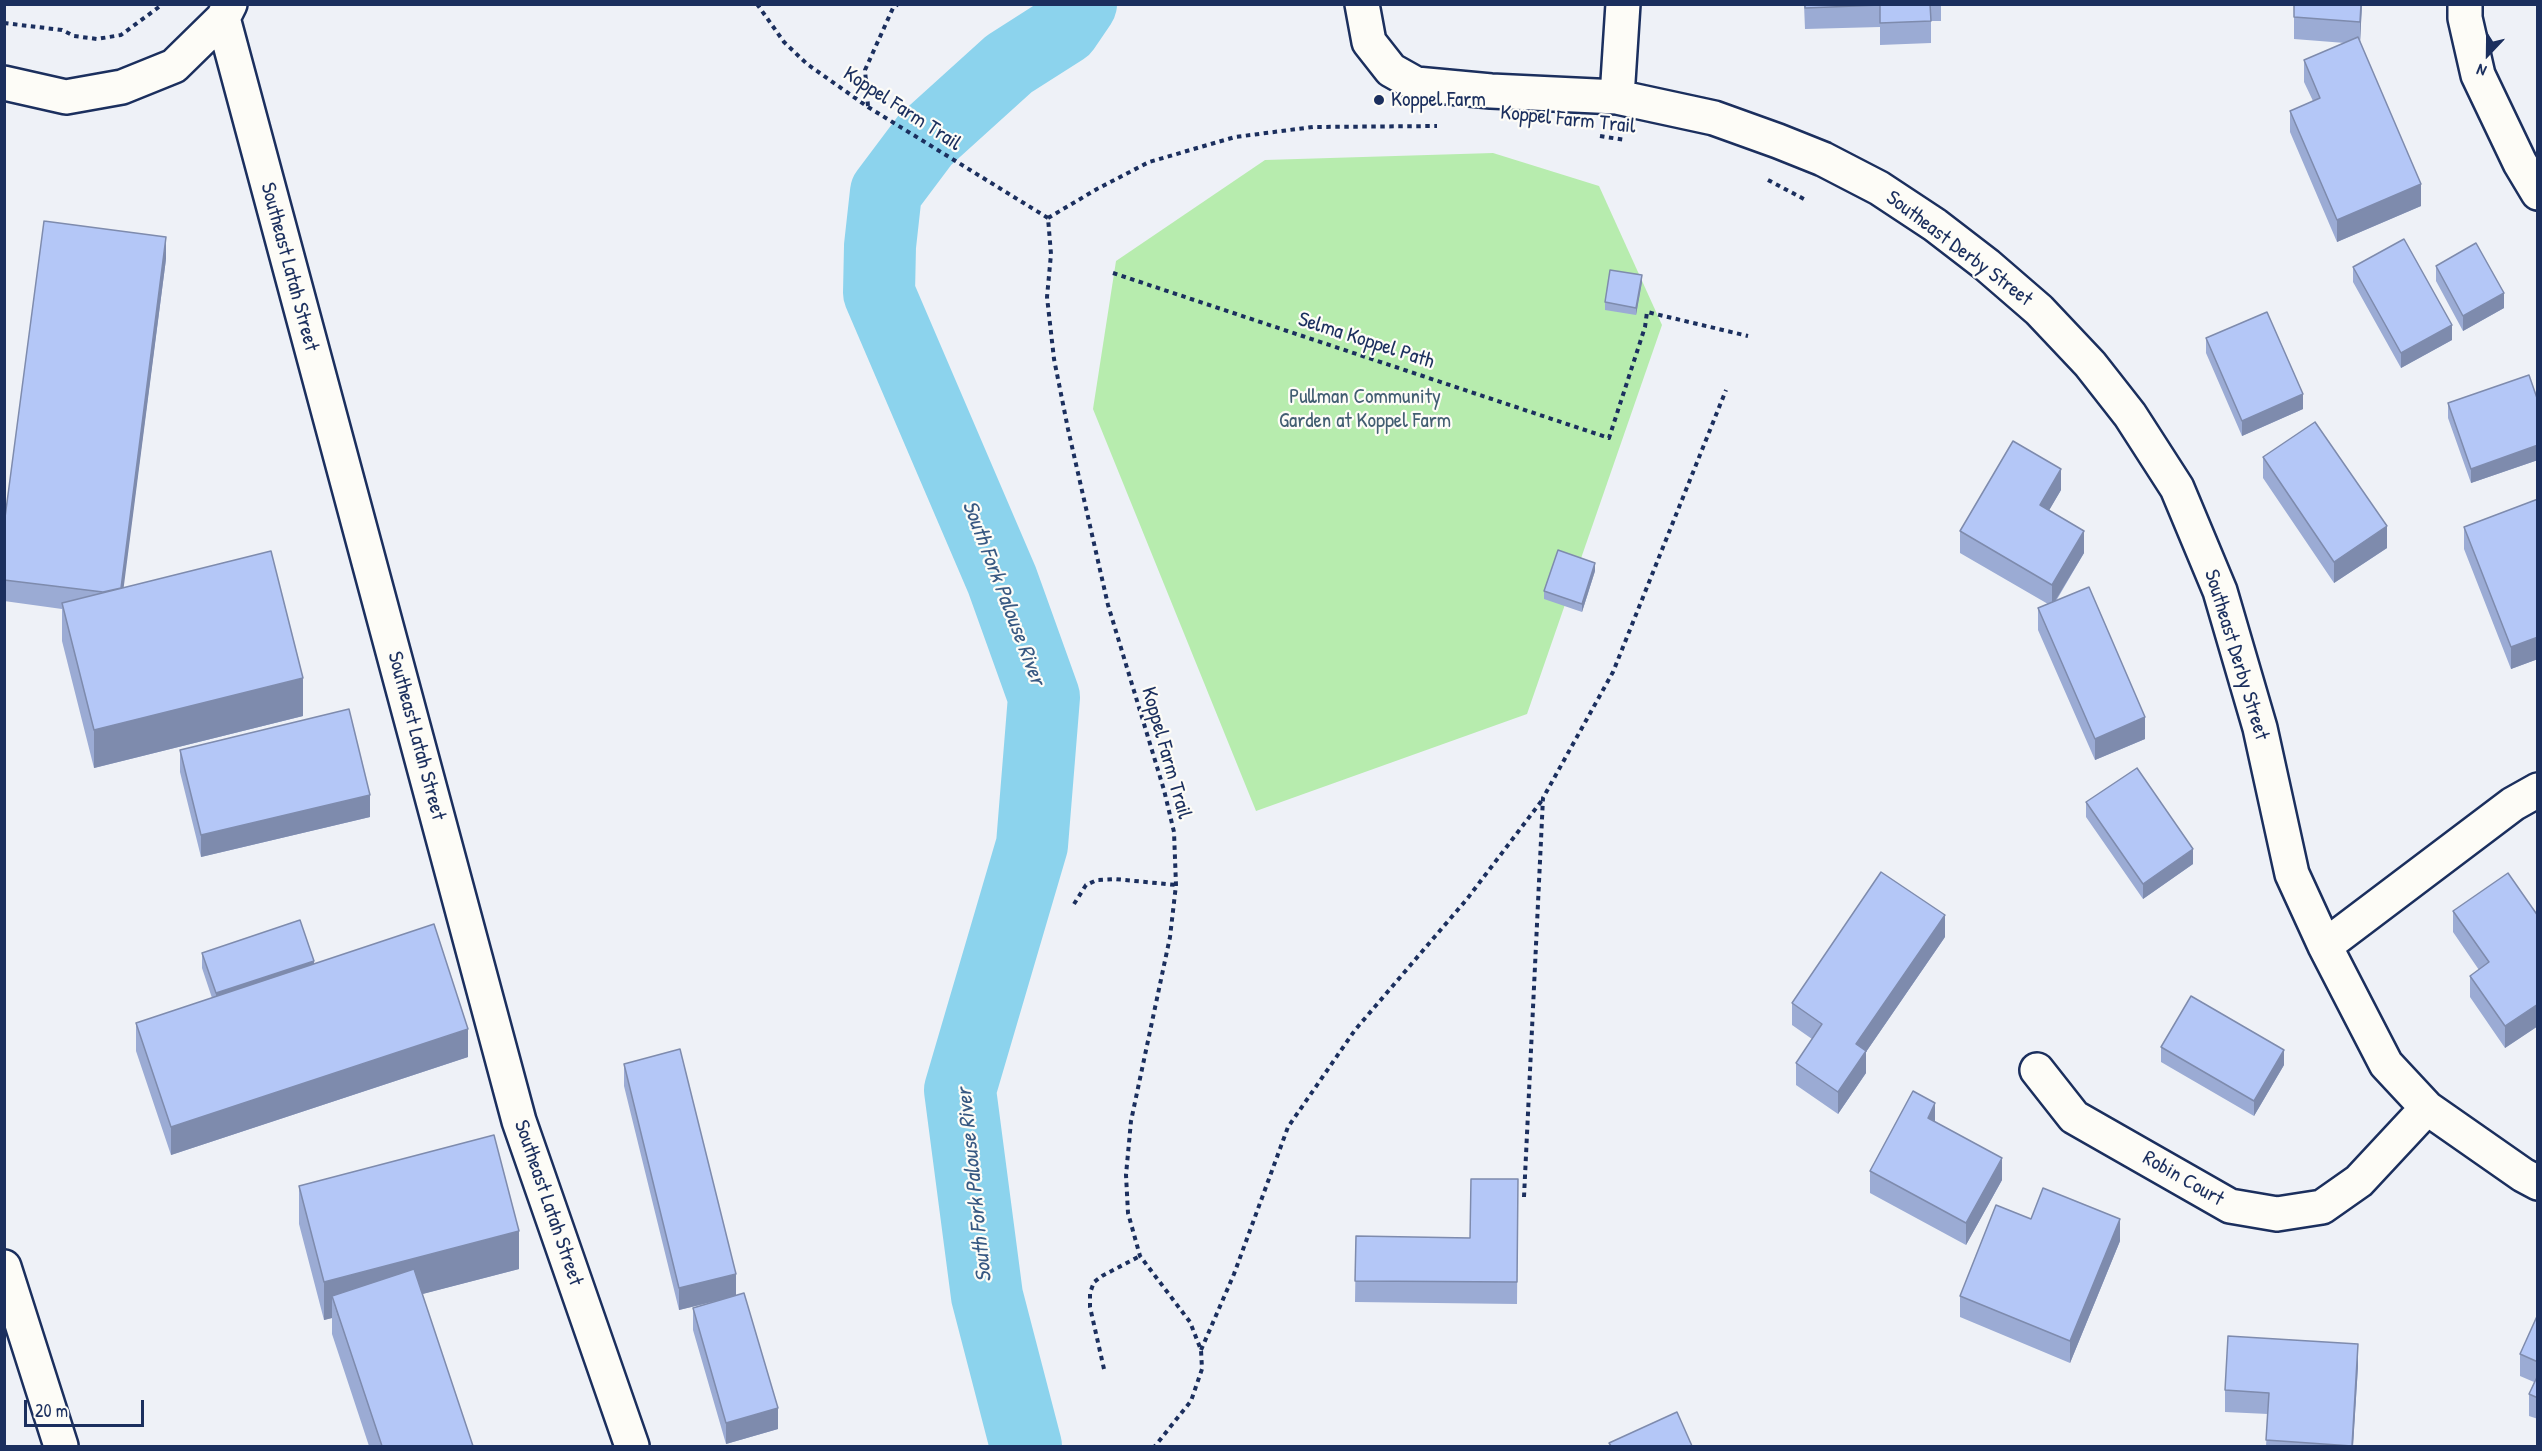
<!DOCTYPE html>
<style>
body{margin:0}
#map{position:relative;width:2542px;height:1451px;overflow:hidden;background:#eef1f7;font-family:"Patrick Hand",sans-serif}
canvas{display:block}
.frame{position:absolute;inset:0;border:6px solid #1b2f5e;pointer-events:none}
.north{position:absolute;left:2458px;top:24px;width:60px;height:60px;-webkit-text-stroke:4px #fdfcf7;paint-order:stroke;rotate:202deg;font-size:16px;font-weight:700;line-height:24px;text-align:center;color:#1b2f5e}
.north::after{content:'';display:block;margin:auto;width:21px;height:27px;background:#1b2f5e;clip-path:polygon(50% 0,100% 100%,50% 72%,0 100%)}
.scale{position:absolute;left:24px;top:1400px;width:120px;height:27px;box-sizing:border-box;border:3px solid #1b2f5e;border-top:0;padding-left:8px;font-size:18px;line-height:21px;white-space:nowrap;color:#1b2f5e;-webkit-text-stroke:4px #fdfcf7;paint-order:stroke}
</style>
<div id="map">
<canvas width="2542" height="1451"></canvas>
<div class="frame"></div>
<div class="north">N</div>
<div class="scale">20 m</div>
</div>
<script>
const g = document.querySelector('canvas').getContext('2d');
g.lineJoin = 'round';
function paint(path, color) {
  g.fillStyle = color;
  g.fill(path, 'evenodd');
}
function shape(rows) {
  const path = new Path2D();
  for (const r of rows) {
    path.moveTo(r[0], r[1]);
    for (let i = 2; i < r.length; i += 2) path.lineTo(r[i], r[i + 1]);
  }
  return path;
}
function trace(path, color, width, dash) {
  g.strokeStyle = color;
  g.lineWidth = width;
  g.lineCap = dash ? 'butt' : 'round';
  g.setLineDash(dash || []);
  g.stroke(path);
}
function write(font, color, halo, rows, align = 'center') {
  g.font = font + ' "Patrick Hand",sans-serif';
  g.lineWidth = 4.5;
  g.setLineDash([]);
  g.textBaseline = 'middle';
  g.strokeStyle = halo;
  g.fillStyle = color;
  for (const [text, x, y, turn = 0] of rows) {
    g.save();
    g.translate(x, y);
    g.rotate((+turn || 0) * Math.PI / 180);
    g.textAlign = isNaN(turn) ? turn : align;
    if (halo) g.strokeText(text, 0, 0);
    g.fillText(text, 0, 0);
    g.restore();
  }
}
paint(shape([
 [1493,153,1599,186,1662,325,1527,714,1256,811,1093,409,1116,261,1265,160]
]), '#b7ecae');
trace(shape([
 [1026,1446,987,1296,960,1090,1032,845,1044,697,1002,580,879,293,880,246,886,192,925,140,1009,64,1064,29,1081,4]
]), '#8cd3ed', 72);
const minor = shape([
 [1362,4,1369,42,1391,70,1416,84,1491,91,1617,97,1714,118,1778,141,1823,159,1879,188,1935,225,1987,265,2039,310,2090,364,2130,415,2177,488,2220,591,2260,728,2292,874,2325,946,2386,1064,2427,1108,2523,1175,2538,1183],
 [2465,4,2465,18,2478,75,2520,163,2538,193],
 [223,18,519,1121,632,1446],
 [4,83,66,97,122,87,174,66,223,18,230,4],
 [1617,97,1623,4],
 [2325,946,2513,804,2538,790],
 [2037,1070,2074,1117,2230,1206,2277,1214,2322,1207,2359,1181,2427,1108]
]);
const major = shape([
 [4,1267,61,1446]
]);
trace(minor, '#1b2f5e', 38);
trace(major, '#1b2f5e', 38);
trace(shape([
 [757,4,784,42,807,64,868,107,1048,218,1051,254,1047,297,1054,359,1068,429,1108,605,1164,790,1174,832,1176,885,1170,937,1131,1121,1126,1175,1128,1213,1140,1256,1190,1322,1201,1350,1202,1369,1191,1401,1155,1446],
 [4,23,62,30,74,36,97,39,121,35,163,4],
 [868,106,865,70,893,8,898,4],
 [1600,136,1625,140],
 [1768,180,1804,199],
 [1048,218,1097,189,1149,162,1235,137,1313,127,1437,126],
 [1113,273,1609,438,1645,327,1647,312,1748,336],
 [1074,904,1086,885,1097,880,1115,879,1176,885],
 [1524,1197,1543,798,1613,672,1726,390],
 [1201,1350,1234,1274,1288,1127,1355,1030,1467,899,1543,799],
 [1104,1369,1090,1307,1090,1293,1094,1282,1102,1276,1140,1256]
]), '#1b2f5e', 4, [4.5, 4.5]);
trace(minor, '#fdfcf7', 33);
trace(major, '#fdfcf7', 33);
paint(shape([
 [1804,4,1941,4,1941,21,1931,21,1931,43,1880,45,1880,27,1805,29],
 [2362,4,2360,41,2421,206,2337,242,2290,132,2290,111,2313,101,2304,82,2304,60,2345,43,2294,39,2294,17],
 [166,259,123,587,303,716,94,768,62,641,62,609,4,601,4,525],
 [2436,266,2504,308,2463,331,2436,281],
 [2353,267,2452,340,2401,368,2353,282],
 [1642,282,1636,315,1605,310,1605,302],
 [2206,338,2303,409,2242,436,2206,353],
 [2538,401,2538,460,2471,483,2448,418,2448,403],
 [2263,457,2387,548,2334,583,2263,478],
 [2061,490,2049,510,2084,553,2056,601,2145,739,2095,760,2038,630,2038,608,2048,604,1960,553,1960,531],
 [2538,499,2538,659,2511,669,2464,549,2464,527],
 [1595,571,1582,612,1544,599,1544,591],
 [180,750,370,817,201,857,180,772],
 [2086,802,2193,864,2143,899,2086,817],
 [2453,911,2538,916,2538,1026,2505,1048,2470,997,2470,976,2479,970,2453,932],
 [1945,937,1866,1052,1866,1073,1838,1114,1796,1085,1796,1063,1812,1039,1792,1025,1792,1003],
 [202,953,314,964,468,1057,171,1155,136,1051,136,1023,212,998,202,968],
 [2161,1047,2284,1065,2254,1116,2161,1062],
 [624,1064,736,1295,778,1429,726,1444,693,1330,693,1308,725,1299,679,1310,624,1086],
 [1935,1122,2002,1180,1966,1245,1870,1193,1870,1171],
 [1518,1179,1517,1304,1355,1302,1356,1236,1470,1238],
 [299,1186,519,1269,422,1294,473,1446,369,1446,332,1334,332,1318,324,1320,299,1224],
 [2120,1241,2070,1363,1960,1317,1960,1296],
 [2538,1314,2538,1419,2529,1416,2529,1394,2534,1382,2520,1376,2520,1354],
 [2358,1366,2353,1446,2266,1446,2268,1414,2225,1412,2225,1390]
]), '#9babd4');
paint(shape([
 [2361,4,2362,4,2360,44,2360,22],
 [2421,184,2421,206,2337,242,2337,220],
 [166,237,166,259,120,616,120,595],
 [1642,275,1642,282,1636,315,1636,308],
 [2504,293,2504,308,2463,331,2463,316],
 [2452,325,2452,340,2401,368,2401,353],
 [2303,394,2303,409,2242,436,2242,421],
 [2538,445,2538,460,2471,483,2471,469],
 [2061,469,2061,490,2040,526,2040,505],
 [2387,526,2387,548,2334,583,2334,562],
 [2084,531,2084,553,2052,606,2052,585],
 [1595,563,1595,571,1582,612,1582,604],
 [2538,637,2538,659,2511,669,2511,647],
 [303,678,303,716,94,768,94,730],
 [2145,717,2145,739,2095,760,2095,739],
 [370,795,370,817,201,857,201,835],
 [2193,849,2193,864,2143,899,2143,884],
 [1945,915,1945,937,1866,1052,1866,1073,1838,1114,1838,1092,1856,1044],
 [314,961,314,976,216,1008,216,993],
 [2538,1004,2538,1026,2505,1048,2505,1026],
 [468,1029,468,1057,171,1155,171,1127],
 [2284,1050,2284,1065,2254,1116,2254,1101],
 [1935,1103,1935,1125,1928,1118],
 [2002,1158,2002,1180,1966,1245,1966,1223],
 [2120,1219,2120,1241,2070,1363,2070,1341],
 [519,1231,519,1269,338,1316,332,1296,332,1318,324,1320,324,1282],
 [736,1274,736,1296,679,1310,679,1288],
 [2358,1344,2358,1366,2353,1446,2352,1446],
 [778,1408,778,1429,726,1444,726,1423]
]), '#7e8bad');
const building = shape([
 [1805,4,1930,4,1931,21,1880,23,1880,5,1805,8,1805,4],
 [2294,4,2361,4,2360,22,2294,17,2294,4],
 [2358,37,2421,184,2337,220,2290,111,2320,98,2304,60,2358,37],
 [44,221,166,237,121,588,103,592,4,580,4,525,44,221],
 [2404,239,2452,325,2401,353,2353,267,2404,239],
 [2476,243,2504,293,2463,316,2436,266,2476,243],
 [1610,270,1642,275,1636,308,1605,302,1610,270],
 [2267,312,2303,394,2242,421,2206,338,2267,312],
 [2529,375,2538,401,2538,445,2471,469,2448,403,2529,375],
 [2315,422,2387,526,2334,562,2263,457,2315,422],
 [2013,441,2061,469,2040,505,2084,531,2052,585,1960,531,2013,441],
 [2538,499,2538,637,2511,647,2464,527,2538,499],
 [1558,550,1595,563,1582,604,1544,591,1558,550],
 [271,551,303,678,94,730,62,603,271,551],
 [2089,587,2145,717,2095,739,2038,608,2089,587],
 [349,709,370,795,201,835,180,750,349,709],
 [2137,768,2193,849,2143,884,2086,802,2137,768],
 [1881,872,1945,915,1856,1044,1866,1051,1838,1092,1796,1063,1822,1024,1792,1003,1881,872],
 [2508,873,2538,916,2538,1004,2505,1026,2470,976,2489,962,2453,911,2508,873],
 [300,920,314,961,216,993,202,953,300,920],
 [434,924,468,1029,171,1127,136,1023,434,924],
 [2191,996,2284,1050,2254,1101,2161,1047,2191,996],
 [680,1049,736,1274,679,1288,624,1064,680,1049],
 [1913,1091,1935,1103,1928,1118,2002,1158,1966,1223,1870,1171,1913,1091],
 [494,1135,519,1231,324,1282,299,1186,494,1135],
 [1471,1179,1518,1179,1517,1282,1355,1281,1356,1236,1470,1238,1471,1179],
 [2043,1188,2120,1219,2070,1341,1960,1296,1996,1205,2031,1219,2043,1188],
 [414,1269,473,1446,382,1446,332,1296,414,1269],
 [744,1293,778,1408,726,1423,693,1308,744,1293],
 [2538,1314,2538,1362,2520,1354,2538,1314],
 [2228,1336,2358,1344,2352,1446,2266,1440,2269,1393,2225,1390,2228,1336],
 [2538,1375,2538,1398,2529,1394,2538,1375],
 [1677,1412,1692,1446,1611,1446,1609,1443,1677,1412]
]);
paint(building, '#b4c7f7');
trace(building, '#7e8bad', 1.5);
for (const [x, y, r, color] of [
 [1379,100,6,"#1b2f5e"]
]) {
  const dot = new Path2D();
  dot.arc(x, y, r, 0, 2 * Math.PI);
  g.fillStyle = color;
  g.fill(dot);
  trace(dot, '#fdfcf7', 2);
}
write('21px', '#1b2f5e', '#fdfcf7', [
 ["Koppel Farm",1391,100]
], 'left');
write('21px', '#1b2f5e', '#fdfcf7', [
 ["Koppel Farm Trail",902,109,33],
 ["Koppel Farm Trail",1568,120,6],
 ["Southeast Derby Street",1959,249,37],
 ["Southeast Latah Street",289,267,75],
 ["Selma Koppel Path",1366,341,18],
 ["Southeast Derby Street",2236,655,73],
 ["Southeast Latah Street",416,736,75],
 ["Koppel Farm Trail",1166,753,74],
 ["Robin Court",2183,1179,30],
 ["Southeast Latah Street",548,1203,71]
]);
write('21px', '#425e72', '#fdfcf7', [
 ["Pullman Community",1365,397],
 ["Garden at Koppel Farm",1365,421]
]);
write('italic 22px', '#375882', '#fdfcf7', [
 ["South Fork Palouse River",1003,593,69],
 ["South Fork Palouse River",975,1185,-96]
]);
</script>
